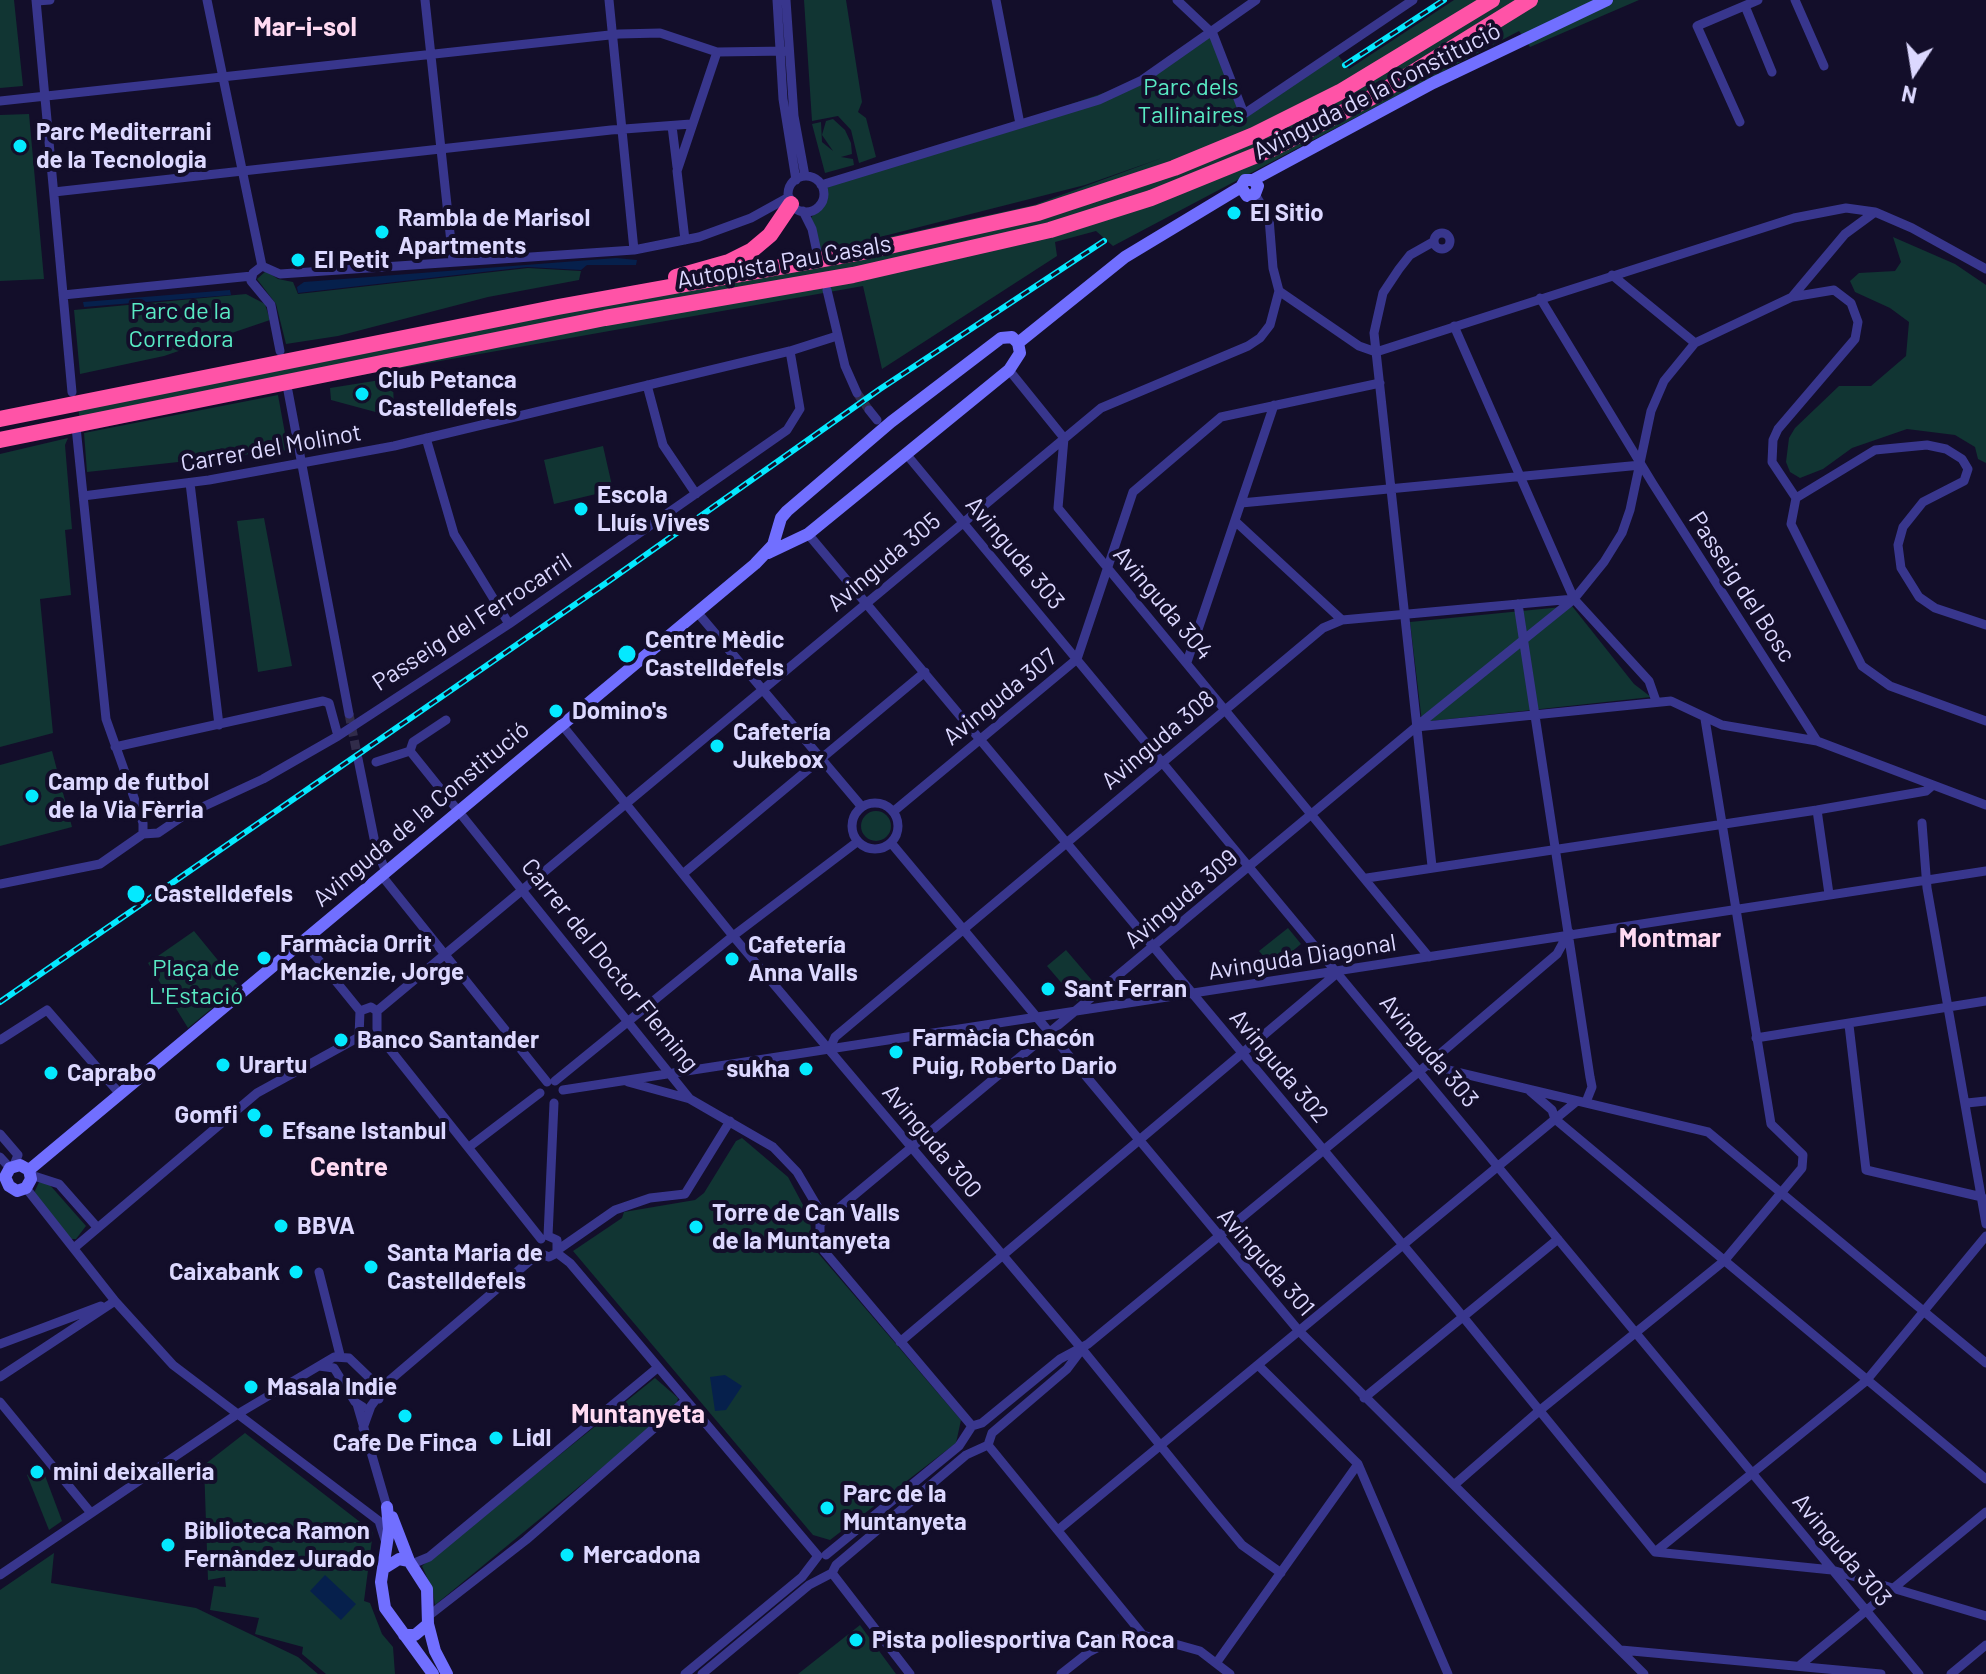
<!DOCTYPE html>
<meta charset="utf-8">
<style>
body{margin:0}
#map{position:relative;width:1986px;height:1674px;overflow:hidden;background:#130e2a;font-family:Barlow,sans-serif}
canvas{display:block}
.north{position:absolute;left:1874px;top:32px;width:80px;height:80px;-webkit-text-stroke:6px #130e2a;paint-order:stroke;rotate:192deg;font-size:22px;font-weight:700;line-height:32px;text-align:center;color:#dcd8ff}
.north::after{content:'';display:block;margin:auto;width:28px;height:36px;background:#dcd8ff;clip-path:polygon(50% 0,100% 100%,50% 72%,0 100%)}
</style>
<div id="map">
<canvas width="1986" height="1674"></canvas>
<div class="north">N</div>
</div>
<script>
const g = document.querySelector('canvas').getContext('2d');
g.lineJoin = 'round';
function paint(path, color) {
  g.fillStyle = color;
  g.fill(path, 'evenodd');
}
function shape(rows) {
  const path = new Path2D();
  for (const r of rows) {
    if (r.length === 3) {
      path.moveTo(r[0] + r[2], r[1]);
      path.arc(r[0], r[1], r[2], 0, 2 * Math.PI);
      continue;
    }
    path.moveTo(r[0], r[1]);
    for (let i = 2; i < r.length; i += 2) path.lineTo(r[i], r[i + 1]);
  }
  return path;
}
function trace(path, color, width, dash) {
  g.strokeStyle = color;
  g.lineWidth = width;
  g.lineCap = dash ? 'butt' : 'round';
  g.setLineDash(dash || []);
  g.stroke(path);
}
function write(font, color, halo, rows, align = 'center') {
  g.font = font + ' Barlow,sans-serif';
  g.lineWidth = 8;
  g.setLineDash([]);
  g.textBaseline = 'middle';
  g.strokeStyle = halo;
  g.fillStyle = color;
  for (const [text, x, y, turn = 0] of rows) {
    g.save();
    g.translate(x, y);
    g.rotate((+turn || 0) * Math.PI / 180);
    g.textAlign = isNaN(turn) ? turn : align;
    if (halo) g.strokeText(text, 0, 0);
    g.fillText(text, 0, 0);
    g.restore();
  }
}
paint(shape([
 [0,0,14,0,23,86,0,88],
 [804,0,846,0,862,102,858,112,866,118,876,157,859,163,851,130,838,116,812,121],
 [1454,0,1639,0,1530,47,1519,31,1113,246,1096,231,1055,242,1057,256,882,369,863,286,288,388,81,432,77,396,817,253,811,218,823,199,823,188,1142,80,1211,32,1244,114,1337,54,1349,69],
 [1162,158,1034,205,821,252,1085,185],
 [29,114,44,279,0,281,0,115],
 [833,119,845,130,851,143,852,154,841,157,853,159,854,165,825,173,812,124,821,122,822,142,833,151,822,135,826,121],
 [1893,237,1955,264,1986,285,1986,463,1978,459,1975,447,1955,435,1907,429,1852,448,1823,469,1800,478,1790,472,1786,462,1789,438,1795,428,1839,386,1871,386,1906,356,1909,322,1890,308,1855,292,1850,281,1859,273,1895,271,1901,262],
 [528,268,581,271,579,280,488,297,338,336,286,344,276,304,257,279,266,271,278,279,293,282,298,294],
 [246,294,265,304,270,320,164,356,80,374,74,310],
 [393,378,394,417,331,400,330,388],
 [278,395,288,450,87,472,84,433],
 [68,438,65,445,72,529,65,530,71,595,40,599,53,733,0,747,0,454],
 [603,446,613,490,554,504,544,460],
 [264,518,292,666,258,672,237,521],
 [1572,606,1634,684,1651,697,1422,722,1410,622],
 [52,751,72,827,0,846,0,765],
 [876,826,15],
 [1288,928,1301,944,1273,967,1259,951],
 [194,931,239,986,188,1028,148,963],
 [1066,950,1096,985,1077,1001,1047,966],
 [742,1138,788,1177,810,1218,812,1246,961,1420,956,1443,830,1540,813,1535,573,1251,622,1218,624,1212,695,1200,704,1193,736,1141],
 [39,1182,49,1184,86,1226,76,1239,71,1239,34,1193],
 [655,1378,678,1398,676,1407,435,1605,433,1591,422,1566],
 [245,1433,373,1532,364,1601,370,1603,382,1634,393,1647,395,1674,326,1674,302,1654,303,1647,255,1634,259,1618,210,1610,214,1586,226,1587,225,1577,208,1580,204,1465],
 [41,1465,62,1521,49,1530,27,1475],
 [54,1553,51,1583,196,1608,298,1657,318,1674,0,1674,0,1590],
 [860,1625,896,1674,798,1674]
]), '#113533');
paint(shape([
 [616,258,637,260,636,265,587,265,581,270,527,267,298,293,297,287,304,282],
 [230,290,231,295,84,307,83,302],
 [725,1375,742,1386,726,1410,715,1411,710,1377],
 [325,1575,356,1604,341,1620,310,1591]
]), '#06204c');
trace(shape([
 [857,393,869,410],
 [349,714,358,759]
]), '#312c4a', 9, [9, 4.5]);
trace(shape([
 [36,0,72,392],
 [207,0,262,266],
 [425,0,453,261],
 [609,0,634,250],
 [777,0,783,99,796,180],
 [786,0,794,116,805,176],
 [996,0,1020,124],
 [1177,0,1213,34,1244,114,1413,0],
 [1795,0,1824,66],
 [37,1,50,0],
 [1745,6,1772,72],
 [0,101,619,34,660,33,717,52,788,51],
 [1740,122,1697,26,1758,0],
 [672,126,677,167],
 [806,194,18],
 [821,185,1099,100,1142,80,1256,0],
 [54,192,611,130,691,124],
 [803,211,812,229,817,252],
 [1442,241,8],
 [685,240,677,171,717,52],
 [1612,275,1695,343],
 [827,290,845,366,857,393],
 [1279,291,1359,346,1376,352,1794,218,1846,208,1875,212],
 [63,295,252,276],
 [1792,297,1834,290,1851,303,1858,322,1855,339,1778,429,1773,440,1772,462,1796,498],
 [1540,298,1653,484,1817,741],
 [1454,326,1574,599,1649,681,1656,701],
 [280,351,271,305,251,281,253,273,262,266,280,274,634,250,699,237,751,218,789,197],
 [1009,370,1064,438,1058,508,1429,957],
 [647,385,663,445,696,494],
 [288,391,349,714],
 [869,410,877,420],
 [76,427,106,719,143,823,143,834],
 [426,438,454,534,509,624],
 [907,455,1919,1674],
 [190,483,219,725],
 [83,496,209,480,394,446,790,351,837,336],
 [1796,498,1875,450,1927,445,1946,449,1962,459,1968,469,1964,481,1923,502,1903,527,1898,545,1901,568,1919,597,1935,608,1986,625],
 [1796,498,1791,524,1862,666,1890,686,1986,721],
 [1241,503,1641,465],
 [1235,521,1342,620],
 [808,534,1455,1307,1655,1552],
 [1518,604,1590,1077,1592,1087,1586,1102],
 [697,612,862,807],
 [1187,662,1274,405],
 [562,725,733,936,1082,1349,1212,1509,1242,1545,1281,1573],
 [1418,725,1574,599,1604,562,1622,533,1630,510,1651,411,1664,381,1695,343,1792,297,1845,234,1875,212,1912,228,1986,269],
 [115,747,323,701,329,703,338,736],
 [410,751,413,742,446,720],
 [358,759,376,848,386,872],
 [376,762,410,751,690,1099,773,1147,797,1172,820,1211,820,1243,824,1251,972,1426],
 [875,826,23],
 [1817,810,1829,894],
 [894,811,1077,659,1133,492,1221,417,1380,383],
 [1922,823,1927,888,1986,1224],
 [892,844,1299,1331,1644,1674],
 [1432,866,1374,333,1383,293,1399,269,1410,255,1433,242],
 [684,873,925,672],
 [382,876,547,1082],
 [1367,878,1817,810,1926,791,1933,785],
 [0,884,100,864,143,834,158,833,183,816,263,779,338,736,509,624,787,430,800,409,790,351],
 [304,942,360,1011],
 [371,1007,377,1011,377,1033,373,1040,367,1042,359,1037,360,1011,371,1007],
 [377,1011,1101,408,1248,346,1260,338,1270,325,1279,291,1273,268,1269,218,1255,194],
 [1849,1025,1866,1170,1982,1197],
 [377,1033,541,1239],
 [1756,1038,1986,1001],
 [0,1040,47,1010,120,1094],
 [830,1048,835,1037,1323,628,1342,620,1574,599],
 [1427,1065,1708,1132,1986,1363],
 [555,1081,733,936,857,842],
 [628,1082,690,1099],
 [563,1090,1986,871],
 [1530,1091,1552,1110,1555,1119,1986,1479],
 [1967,1103,1986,1101],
 [0,1134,18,1155,14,1165],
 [469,1147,540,1093],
 [0,1157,10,1168],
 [31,1175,59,1184,96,1226],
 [26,1188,115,1301,173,1365,379,1521,385,1540],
 [822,1222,1416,727,1671,701,1722,725,1817,741,1986,805],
 [548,1236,554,1103],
 [74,1248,257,1093,359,1037],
 [559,1249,615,1210,650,1198,685,1194,730,1121],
 [539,1253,549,1257,557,1253,557,1240,548,1236],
 [557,1253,570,1263,818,1556],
 [319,1272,340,1355],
 [900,1342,1336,974],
 [0,1344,101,1306],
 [1258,1365,1358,1464,1448,1674],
 [319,1366,334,1368,355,1402,363,1407],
 [0,1377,115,1301],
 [1364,1398,1558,1239],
 [0,1402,91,1513],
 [357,1404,387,1507],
 [363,1428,371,1406,390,1380,539,1253],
 [992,1433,1067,1369,1082,1349],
 [988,1445,1143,1635],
 [1454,1485,1539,1411,1724,1261,1802,1168,1803,1155,1771,1124,1705,719],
 [1058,1530,1577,1101],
 [1655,1552,1866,1381,1986,1236],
 [1655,1552,1832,1570,1986,1616],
 [826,1555,959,1446,972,1426,982,1423,1060,1359,1088,1344,1427,1065,1557,954,1569,932],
 [412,1564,429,1557,656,1369],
 [832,1573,910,1674],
 [0,1575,236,1415,334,1357,349,1358,376,1384,379,1399],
 [431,1614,526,1540,684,1402],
 [1621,1650,1881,1674],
 [1217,1662,1358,1464],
 [1799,1666,1986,1512],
 [685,1674,802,1577,818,1556],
 [702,1674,809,1585,832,1573,836,1565,966,1455,988,1445,992,1433],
 [1061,1674,1089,1652,1113,1640,1143,1635,1200,1651,1230,1674],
 [1951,1674,1986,1645]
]), '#38368d', 9);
trace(shape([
 [1241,187,1247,196,1255,194,1258,186,1253,180],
 [1018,343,1125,257,1241,187,1245,180,1253,180,1433,83,1607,0],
 [768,553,808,534,1009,370,1020,353,1018,343],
 [29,1170,755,564,773,545,781,518,787,511,891,422,1001,338,1012,337,1018,343],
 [9,1186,5,1177,10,1168,20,1165,29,1170],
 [9,1186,17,1191,26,1188,31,1179,29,1170],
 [387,1507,389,1529,381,1582,385,1608,433,1674],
 [392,1517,409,1561],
 [383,1569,399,1559,409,1561,427,1589,428,1624,415,1635,404,1635],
 [428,1624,435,1651,447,1674]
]), '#716fff', 12);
trace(shape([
 [676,277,729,262,751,251,770,235,791,204],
 [0,419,558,307,858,253,1038,213,1174,168,1254,135,1340,92,1492,0],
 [0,440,605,318,853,275,1050,230,1151,198,1274,148,1378,94,1530,0]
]), '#ff53a7', 16);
const rail = shape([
 [1345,65,1444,0],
 [0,1002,606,583,880,389,1104,241]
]);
trace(rail, '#04e9ff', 6);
trace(rail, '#130e2a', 3, [9]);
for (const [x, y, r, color] of [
 [20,146,8,"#04e9ff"],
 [1234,213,8,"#04e9ff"],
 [382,232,8,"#04e9ff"],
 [298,260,8,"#04e9ff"],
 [362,394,8,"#04e9ff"],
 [581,509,8,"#04e9ff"],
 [627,654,10,"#04e9ff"],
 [556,711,8,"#04e9ff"],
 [717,746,8,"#04e9ff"],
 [32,796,8,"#04e9ff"],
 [136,894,10,"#04e9ff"],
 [264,958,8,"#04e9ff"],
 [732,959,8,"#04e9ff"],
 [1048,989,8,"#04e9ff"],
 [341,1040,8,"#04e9ff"],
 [896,1052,8,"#04e9ff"],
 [223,1065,8,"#04e9ff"],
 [806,1069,8,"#04e9ff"],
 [51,1073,8,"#04e9ff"],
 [254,1115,8,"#04e9ff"],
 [266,1131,8,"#04e9ff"],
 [281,1226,8,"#04e9ff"],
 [696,1227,8,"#04e9ff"],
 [371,1267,8,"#04e9ff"],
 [296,1272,8,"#04e9ff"],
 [251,1387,8,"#04e9ff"],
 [405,1416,8,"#04e9ff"],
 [496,1438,8,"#04e9ff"],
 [37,1472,8,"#04e9ff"],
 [827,1508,8,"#04e9ff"],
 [168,1545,8,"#04e9ff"],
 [567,1555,8,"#04e9ff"],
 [856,1640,8,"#04e9ff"]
]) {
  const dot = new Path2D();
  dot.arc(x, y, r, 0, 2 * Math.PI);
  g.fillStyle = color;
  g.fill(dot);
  trace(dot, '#130e2a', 3);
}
write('24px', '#59eac4', '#130e2a', [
 ["Parc dels",1191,87],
 ["Tallinaires",1191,115],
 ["Parc de la",181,311],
 ["Corredora",181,339],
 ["Plaça de",196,968],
 ["L'Estació",196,996]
]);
write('24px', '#dcd8ff', '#130e2a', [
 ["Avinguda de la Constitució",1377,91,-27],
 ["Autopista Pau Casals",784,262,-10],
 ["Carrer del Molinot",271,448,-10],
 ["Avinguda 303",1015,553,50],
 ["Avinguda 305",884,562,-40],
 ["Passeig del Bosc",1742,587,57],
 ["Avinguda 304",1163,603,50],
 ["Passeig del Ferrocarril",472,622,-33],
 ["Avinguda 307",1000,697,-39],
 ["Avinguda 308",1158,740,-40],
 ["Avinguda de la Constitució",421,814,-40],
 ["Avinguda 309",1181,899,-40],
 ["Avinguda Diagonal",1302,957,-9],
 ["Carrer del Doctor Fleming",610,965,51],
 ["Avinguda 303",1429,1051,50],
 ["Avinguda 302",1279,1066,50],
 ["Avinguda 300",932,1141,50],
 ["Avinguda 301",1266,1262,49],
 ["Avinguda 303",1842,1550,50]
]);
write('bold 24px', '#dcd8ff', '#130e2a', [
 ["Parc Mediterrani",36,132],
 ["de la Tecnologia",36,160],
 ["El Sitio",1250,213],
 ["Rambla de Marisol",398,218],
 ["Apartments",398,246],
 ["El Petit",314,260],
 ["Club Petanca",378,380],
 ["Castelldefels",378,408],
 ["Escola",597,495],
 ["Lluís Vives",597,523],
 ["Centre Mèdic",645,640],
 ["Castelldefels",645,668],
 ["Domino's",572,711],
 ["Cafetería",733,732],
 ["Jukebox",733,760],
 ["Camp de futbol",48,782],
 ["de la Via Fèrria",48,810],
 ["Castelldefels",154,894],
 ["Farmàcia Orrit",280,944],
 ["Mackenzie, Jorge",280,972],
 ["Cafetería",748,945],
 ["Anna Valls",748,973],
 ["Sant Ferran",1064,989],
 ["Farmàcia Chacón",912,1038],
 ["Puig, Roberto Dario",912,1066],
 ["Banco Santander",357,1040],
 ["Urartu",239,1065],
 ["sukha",790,1069,"right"],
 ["Caprabo",67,1073],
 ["Gomfi",238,1115,"right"],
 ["Efsane Istanbul",282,1131],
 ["Torre de Can Valls",712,1213],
 ["de la Muntanyeta",712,1241],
 ["BBVA",297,1226],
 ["Santa Maria de",387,1253],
 ["Castelldefels",387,1281],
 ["Caixabank",280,1272,"right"],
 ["Masala Indie",267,1387],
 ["Lidl",512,1438],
 ["Cafe De Finca",405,1443,"center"],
 ["mini deixalleria",53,1472],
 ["Parc de la",843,1494],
 ["Muntanyeta",843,1522],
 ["Biblioteca Ramon",184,1531],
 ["Fernàndez Jurado",184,1559],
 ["Mercadona",583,1555],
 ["Pista poliesportiva Can Roca",872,1640]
], 'left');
write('bold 26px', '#ffdaf2', '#130e2a', [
 ["Mar-i-sol",305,27],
 ["Montmar",1670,938],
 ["Centre",349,1167],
 ["Muntanyeta",638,1414]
]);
</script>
